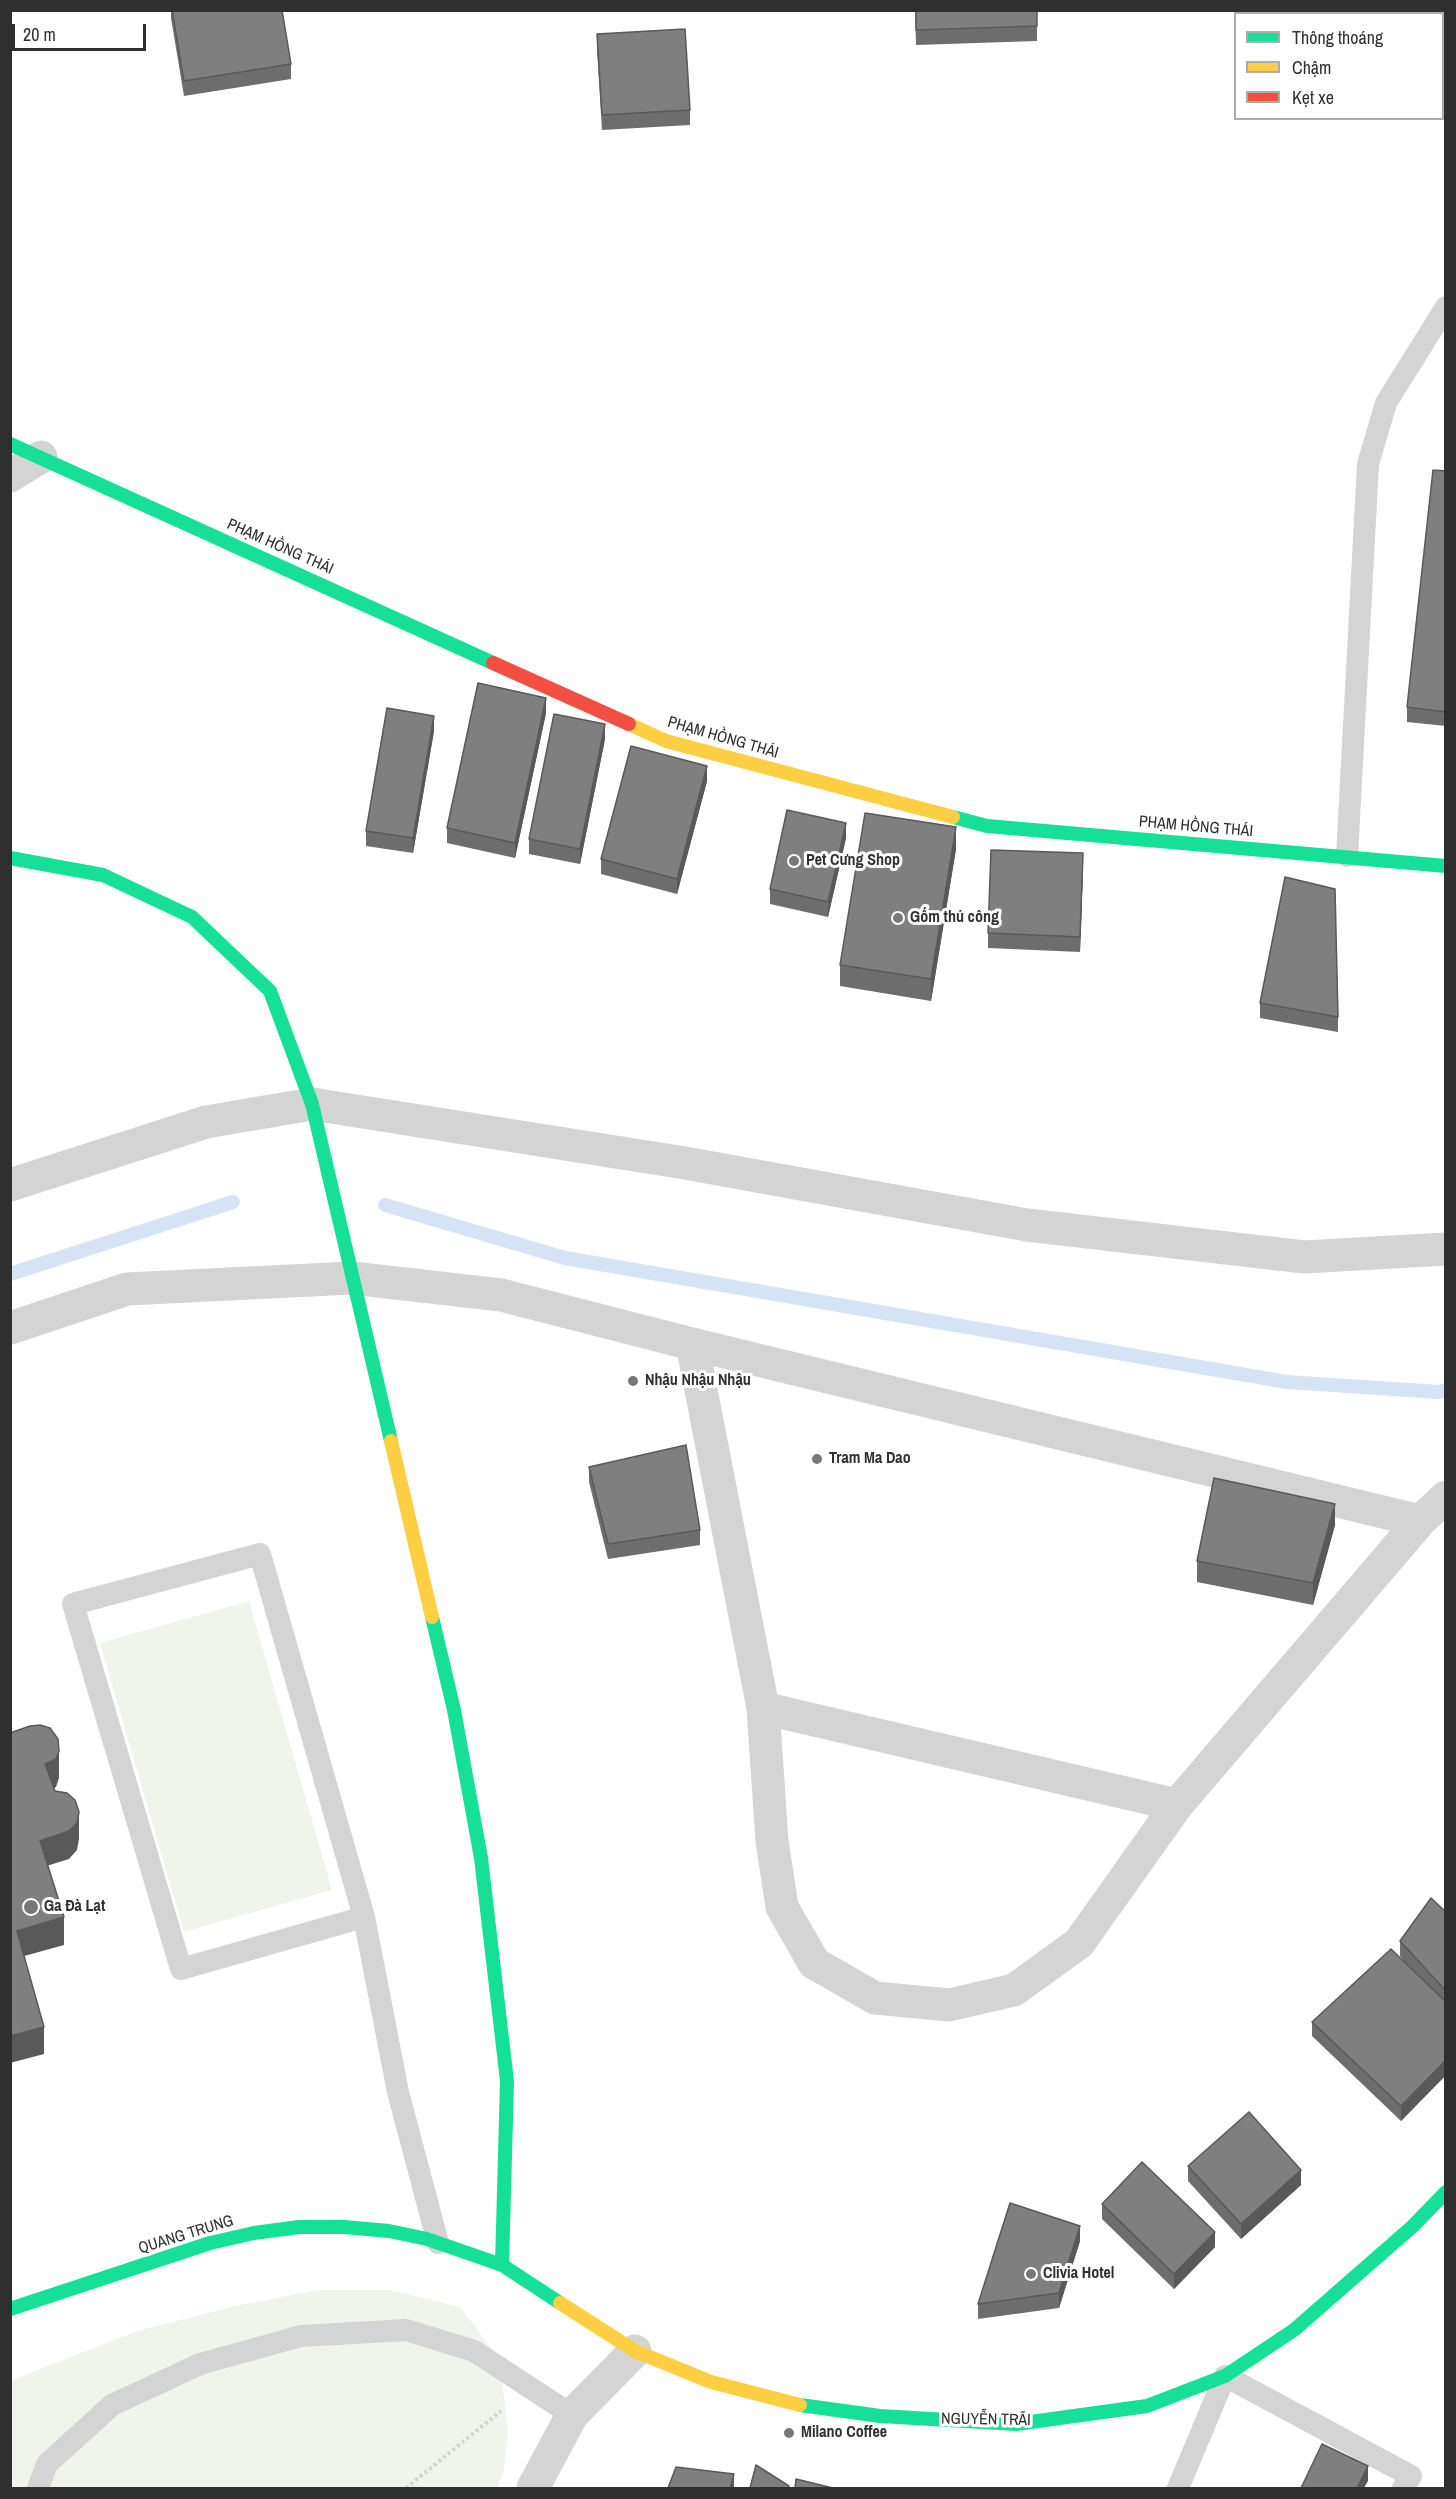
<!DOCTYPE html>
<meta charset="utf-8">
<style>
body{margin:0}
#map{position:relative;width:1456px;height:2499px;overflow:hidden;background:#fff;font-family:"Archivo Narrow",sans-serif}
canvas{display:block}
.frame{position:absolute;inset:0;border:12px solid #2f2f2f;pointer-events:none}
.legend{position:absolute;left:1234px;top:12px;width:210px;height:108px;box-sizing:border-box;background:#fff;border:2px solid #acacac;margin:0;padding:8px 10px;list-style:none;font-size:18px;color:#2f2f2f}
.legend li{display:flex;align-items:center;gap:12px;height:30px}
.legend b{width:30px;border:2px solid #acacac}
.scale{position:absolute;left:12px;top:24px;width:134px;height:27px;box-sizing:border-box;border:3px solid #2f2f2f;border-top:0;padding-left:8px;font-size:18px;line-height:21px;white-space:nowrap;color:#2f2f2f;-webkit-text-stroke:4px #fff;paint-order:stroke}
</style>
<div id="map">
<canvas width="1456" height="2499"></canvas>
<div class="frame"></div>
<ul class="legend">
<li><b style="height:8px;background:#16e098"></b>Thông thoáng</li>
<li><b style="height:8px;background:#ffcf43"></b>Chậm</li>
<li><b style="height:8px;background:#f24e42"></b>Kẹt xe</li>
</ul>
<div class="scale">20 m</div>
</div>
<script>
const g = document.querySelector('canvas').getContext('2d');
g.lineJoin = 'round';
function paint(path, color) {
  g.fillStyle = color;
  g.fill(path, 'evenodd');
}
function shape(rows) {
  const path = new Path2D();
  for (const r of rows) {
    path.moveTo(r[0], r[1]);
    for (let i = 2; i < r.length; i += 2) path.lineTo(r[i], r[i + 1]);
  }
  return path;
}
function trace(path, color, width, dash) {
  g.strokeStyle = color;
  g.lineWidth = width;
  g.lineCap = dash ? 'butt' : 'round';
  g.setLineDash(dash || []);
  g.stroke(path);
}
function write(font, color, halo, rows, align = 'center') {
  g.font = font + ' "Archivo Narrow",sans-serif';
  g.lineWidth = 6;
  g.setLineDash([]);
  g.textBaseline = 'middle';
  g.strokeStyle = halo;
  g.fillStyle = color;
  for (const [text, x, y, turn = 0] of rows) {
    g.save();
    g.translate(x, y);
    g.rotate((+turn || 0) * Math.PI / 180);
    g.textAlign = isNaN(turn) ? turn : align;
    if (halo) g.strokeText(text, 0, 0);
    g.fillText(text, 0, 0);
    g.restore();
  }
}
paint(shape([
 [249,1601,332,1890,184,1932,100,1643],
 [318,2290,390,2290,460,2307,491,2348,503,2388,508,2432,503,2475,497,2488,11,2488,10,2381,137,2331,235,2306]
]), '#eff5eb');
trace(shape([
 [385,1205,565,1258,1287,1382,1439,1392,1446,1390],
 [10,1274,233,1202]
]), '#d6e3f4', 14);
trace(shape([
 [406,2488,501,2411]
]), '#d4d4d4', 4, [3, 3]);
trace(shape([
 [1347,856,1368,464,1386,403,1446,307],
 [364,1917,181,1969,73,1604,260,1554,364,1917,398,2092,438,2243],
 [38,2488,47,2464,112,2405,200,2364,301,2336,406,2330,474,2351,572,2415],
 [1178,2488,1225,2376,1411,2476,1403,2488]
]), '#d4d4d4', 22);
trace(shape([
 [10,476,41,457],
 [10,1185,206,1122,312,1104,685,1163,1027,1225,1304,1257,1446,1249],
 [10,1328,127,1289,352,1278,501,1295,692,1344,1420,1521,1446,1497],
 [692,1344,763,1708,1177,1805,1420,1521],
 [763,1708,772,1841,782,1907,814,1963,875,1998,949,2005,1014,1990,1079,1943,1177,1805],
 [533,2488,572,2415,635,2351]
]), '#d4d4d4', 33);
trace(shape([
 [10,444,493,663],
 [953,817,987,826,1446,866],
 [10,858,103,875,192,917,270,991,312,1104,391,1441],
 [432,1617,454,1710,481,1858,507,2081,502,2265],
 [10,2309,210,2243,254,2233,299,2227,344,2227,389,2231,427,2239,502,2265,560,2303],
 [800,2405,880,2416,1016,2424,1147,2406,1225,2376,1294,2330,1413,2226,1446,2192]
]), '#16e098', 14);
trace(shape([
 [629,724,666,741,953,817],
 [391,1441,432,1617],
 [560,2303,635,2351,711,2382,800,2405]
]), '#ffcf43', 14);
trace(shape([
 [493,663,629,724]
]), '#f24e42', 14);
paint(shape([
 [171,10,291,64,291,79,184,96,171,18],
 [915,10,1037,10,1037,41,916,45],
 [597,34,690,110,690,125,602,130,597,49],
 [1446,471,1446,726,1407,722,1407,707],
 [546,713,515,858,447,843,447,828],
 [434,731,413,853,366,846,366,831],
 [605,739,580,864,529,854,529,839],
 [707,781,677,894,601,874,601,859],
 [846,838,828,917,770,904,770,889],
 [956,849,931,1001,840,986,840,965],
 [1083,868,1080,952,988,948,988,933],
 [1260,1003,1338,1017,1338,1032,1260,1018],
 [589,1467,700,1530,700,1545,608,1559,589,1482],
 [1335,1525,1313,1605,1197,1582,1197,1561],
 [1446,1912,1446,2075,1401,2121,1312,2036,1312,2022,1408,1966,1400,1956,1400,1941],
 [1188,2166,1301,2185,1241,2239,1188,2181],
 [1102,2204,1215,2247,1174,2289,1102,2219],
 [1080,2241,1059,2308,978,2319,978,2304]
]), '#6d6d6d');
paint(shape([
 [546,698,546,713,515,858,515,843],
 [434,716,434,731,413,853,413,838],
 [605,724,605,739,580,864,580,849],
 [707,766,707,781,677,894,677,879],
 [846,823,846,838,828,917,828,902],
 [956,827,956,849,931,1001,931,979],
 [1083,853,1083,868,1080,952,1080,937],
 [1335,1504,1335,1525,1313,1605,1313,1583],
 [59,1751,59,1778,56,1787,45,1792,45,1764],
 [79,1812,79,1839,77,1850,69,1859,40,1868,40,1841],
 [64,1917,64,1945,17,1958,17,1931],
 [44,2027,44,2054,10,2063,10,2036],
 [1446,2060,1446,2075,1401,2121,1401,2106],
 [1301,2170,1301,2185,1241,2239,1241,2224],
 [1080,2226,1080,2241,1059,2308,1059,2293],
 [1215,2232,1215,2247,1174,2289,1174,2274],
 [1368,2466,1368,2481,1364,2488,1357,2488],
 [734,2474,734,2488,730,2488]
]), '#595959');
const building = shape([
 [172,10,282,10,291,64,184,81,172,10],
 [916,10,1037,10,1037,26,916,30,916,10],
 [685,29,690,110,602,115,597,34,685,29],
 [1433,470,1446,471,1446,712,1407,707,1433,470],
 [478,683,546,698,515,843,447,828,478,683],
 [387,708,434,716,413,838,366,831,387,708],
 [554,714,605,724,580,849,529,839,554,714],
 [631,746,707,766,677,879,601,859,631,746],
 [787,810,846,823,828,902,770,889,787,810],
 [865,813,956,827,931,979,840,965,865,813],
 [991,850,1083,853,1080,937,988,933,991,850],
 [1285,877,1335,889,1338,1017,1260,1003,1285,877],
 [686,1445,700,1530,608,1544,589,1467,686,1445],
 [1214,1478,1335,1504,1313,1583,1197,1561,1214,1478],
 [40,1725,50,1728,58,1739,59,1751,56,1759,45,1764,55,1791,67,1793,75,1800,79,1812,77,1823,69,1831,40,1841,64,1917,17,1931,44,2027,10,2036,10,1733,30,1726,40,1725],
 [1431,1898,1446,1912,1446,1991,1400,1941,1431,1898],
 [1391,1949,1446,2002,1446,2060,1401,2106,1312,2022,1391,1949],
 [1249,2112,1301,2170,1241,2224,1188,2166,1249,2112],
 [1142,2162,1215,2232,1174,2274,1102,2204,1142,2162],
 [1010,2203,1080,2226,1059,2293,978,2304,1010,2203],
 [1322,2444,1368,2466,1357,2488,1301,2488,1322,2444],
 [756,2465,789,2486,788,2488,750,2488,756,2465],
 [676,2467,734,2474,730,2488,668,2488,676,2467],
 [796,2479,833,2488,795,2488,796,2479]
]);
paint(building, '#7f7f7f');
trace(building, '#595959', 1.5);
for (const [x, y, r, color] of [
 [794,861,6,"#787878"],
 [898,918,6,"#787878"],
 [633,1381,6,"#787878"],
 [817,1459,6,"#787878"],
 [31,1907,8,"#787878"],
 [1031,2274,6,"#787878"],
 [789,2433,6,"#787878"]
]) {
  const dot = new Path2D();
  dot.arc(x, y, r, 0, 2 * Math.PI);
  g.fillStyle = color;
  g.fill(dot);
  trace(dot, '#fff', 2);
}
write('16px', '#2f2f2f', '#fff', [
 ["PHẠM HỒNG THÁI",280,547,24],
 ["PHẠM HỒNG THÁI",723,738,16],
 ["PHẠM HỒNG THÁI",1196,827,5],
 ["QUANG TRUNG",186,2235,-17],
 ["NGUYỄN TRÃI",986,2420,1]
]);
write('bold 16px', '#2f2f2f', '#fff', [
 ["Pet Cưng Shop",806,861],
 ["Gốm thủ công",910,918],
 ["Nhậu Nhậu Nhậu",645,1381],
 ["Tram Ma Dao",829,1459],
 ["Ga Đà Lạt",44,1907],
 ["Clivia Hotel",1043,2274],
 ["Milano Coffee",801,2433]
], 'left');
</script>
